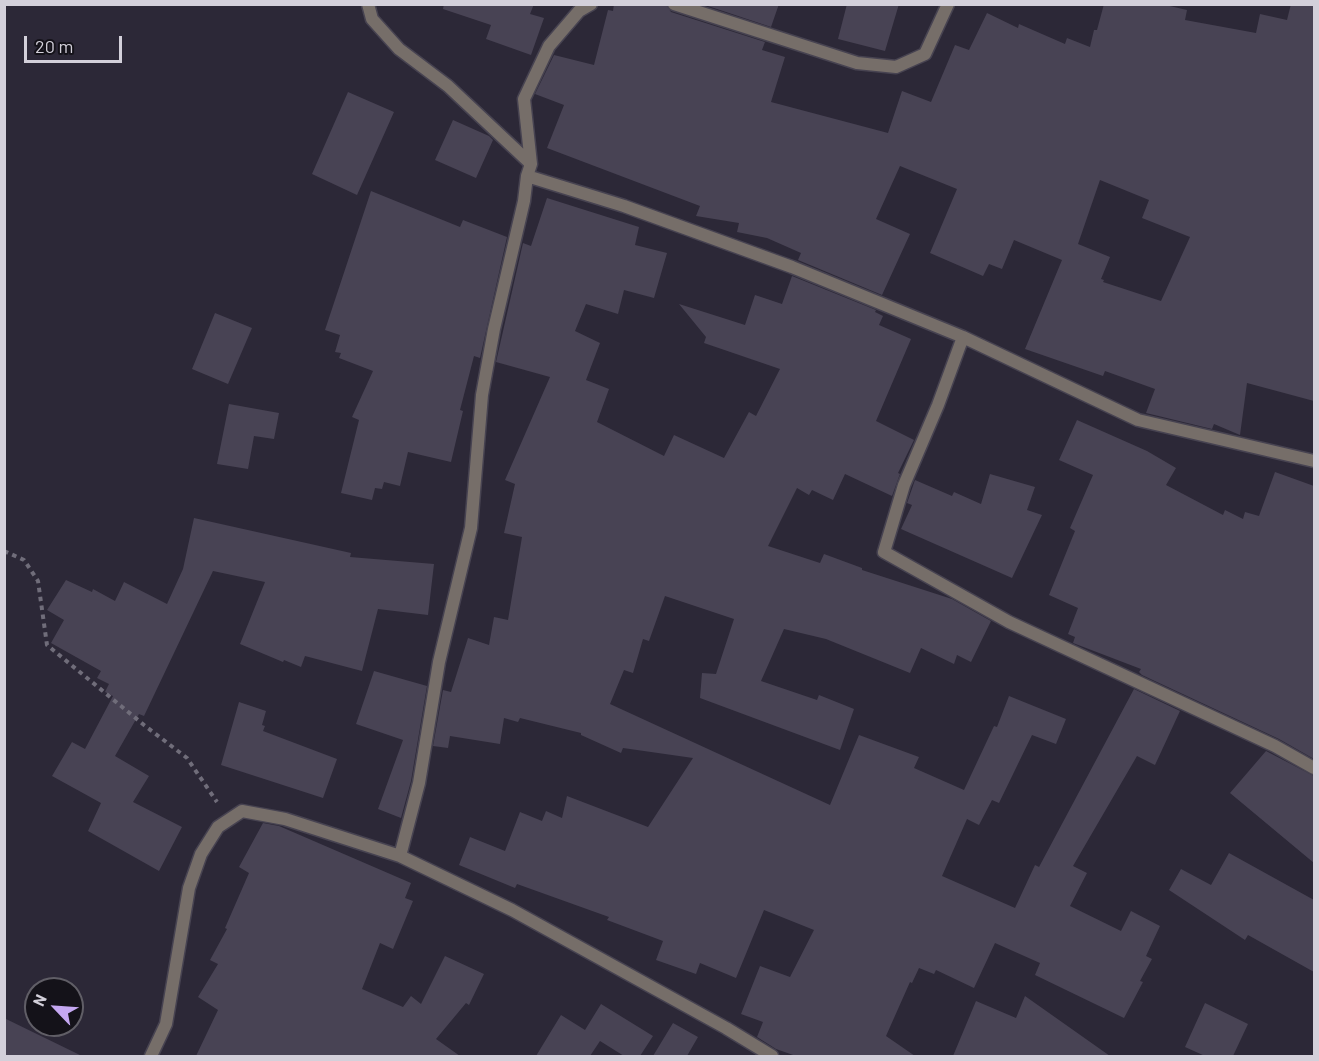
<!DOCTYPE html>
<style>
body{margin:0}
#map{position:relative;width:1319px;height:1061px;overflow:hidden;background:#2c2837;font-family:Barlow,sans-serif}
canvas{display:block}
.frame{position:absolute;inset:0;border:6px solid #d3d0da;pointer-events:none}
.north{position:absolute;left:24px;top:977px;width:60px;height:60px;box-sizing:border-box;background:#141219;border:2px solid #605e66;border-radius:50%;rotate:295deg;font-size:16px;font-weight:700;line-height:24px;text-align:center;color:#d3d0da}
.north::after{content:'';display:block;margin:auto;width:21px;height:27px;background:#c4a7f1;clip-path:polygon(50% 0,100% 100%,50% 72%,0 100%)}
.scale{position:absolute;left:24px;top:36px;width:98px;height:27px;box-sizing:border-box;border:3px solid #d3d0da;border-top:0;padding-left:8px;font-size:18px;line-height:21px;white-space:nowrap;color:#d3d0da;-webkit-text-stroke:4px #141219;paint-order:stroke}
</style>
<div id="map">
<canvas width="1319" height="1061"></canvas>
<div class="frame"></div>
<div class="north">N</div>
<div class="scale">20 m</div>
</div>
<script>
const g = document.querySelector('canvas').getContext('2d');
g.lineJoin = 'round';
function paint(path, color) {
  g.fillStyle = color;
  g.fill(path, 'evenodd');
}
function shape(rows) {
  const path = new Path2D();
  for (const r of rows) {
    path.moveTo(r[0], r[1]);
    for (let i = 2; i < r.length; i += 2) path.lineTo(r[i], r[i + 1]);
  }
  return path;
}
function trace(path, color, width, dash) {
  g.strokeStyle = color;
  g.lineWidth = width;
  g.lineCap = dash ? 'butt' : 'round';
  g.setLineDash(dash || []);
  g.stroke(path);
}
paint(shape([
 [444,4,534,4,530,14,544,18,531,55,486,39,491,25,443,9],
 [614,4,666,4,671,12,765,42,762,50,785,57,771,102,888,133,902,91,931,102,955,45,969,50,987,13,1018,28,1019,24,1065,44,1067,38,1090,47,1094,30,1097,30,1104,4,1161,4,1187,10,1185,20,1256,33,1260,14,1287,20,1291,4,1314,4,1314,401,1247,383,1240,435,1214,424,1212,429,1146,413,1155,389,1105,371,1103,376,1025,349,1062,260,1014,240,1002,269,989,264,983,276,930,253,957,189,900,166,876,219,910,234,882,295,798,260,801,253,767,238,737,232,739,223,696,216,700,206,547,148,564,105,535,94,554,55,594,65,608,10,613,11],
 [1100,180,1149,200,1142,218,1190,237,1161,301,1103,282,1104,280,1101,279,1110,257,1078,244],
 [702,4,779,4,771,27],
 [847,4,899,4,885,51,838,39],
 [348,92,394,112,357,195,312,174],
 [453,120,489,136,493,140,476,178,435,160],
 [371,191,460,227,463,220,507,237,480,358,474,356,460,410,463,411,451,462,408,452,400,486,384,482,382,489,375,488,372,500,341,493,359,420,352,417,373,371,339,358,341,353,335,352,340,335,325,330],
 [547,198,639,227,635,245,667,253,654,298,624,290,618,314,586,304,575,331,600,343,586,380,609,389,597,422,664,456,674,435,724,458,749,412,756,416,780,369,704,343,706,337,679,304,745,325,755,295,782,304,792,276,876,310,875,312,883,316,879,325,911,339,876,421,914,440,898,473,900,474,892,496,845,474,833,500,812,490,809,495,797,488,768,546,820,563,824,554,862,568,862,570,952,599,991,621,971,662,957,655,954,664,921,648,910,673,826,639,784,629,761,681,817,700,819,695,854,709,840,750,700,698,702,673,716,674,734,619,665,596,649,641,643,639,633,673,624,670,610,704,830,805,859,735,919,757,914,768,964,790,994,726,997,727,1009,696,1066,719,1056,744,1032,735,999,803,992,800,979,825,967,819,942,876,1015,908,1035,865,1039,867,1134,689,1180,711,1155,765,1137,756,1073,866,1087,873,1070,906,1121,931,1131,911,1160,926,1146,956,1152,959,1140,981,1143,982,1124,1018,1035,975,1040,963,995,943,974,988,936,970,934,974,919,968,912,983,910,982,886,1036,915,1056,796,1056,776,1049,757,1037,763,1022,741,1014,760,966,790,977,814,930,764,910,736,978,700,963,696,974,656,960,663,941,607,920,609,917,517,884,515,888,459,865,470,837,505,851,520,812,542,821,546,811,562,818,567,796,648,827,693,758,623,748,621,753,581,735,581,733,520,718,518,722,504,718,500,744,450,736,448,748,433,746,443,690,451,692,468,638,489,645,494,617,508,620,522,537,504,533,515,484,505,480,550,377,496,362,523,243,531,246],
 [215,313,252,328,228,384,192,369],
 [229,404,279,413,274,439,254,436,248,469,217,464],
 [1077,420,1147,451,1176,468,1166,485,1223,515,1225,510,1243,519,1245,512,1259,516,1275,472,1314,486,1314,759,1279,739,1142,675,1139,672,1141,669,1073,643,1075,637,1068,634,1078,608,1049,595,1075,531,1070,528,1093,475,1059,460],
 [990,474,1035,487,1027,510,1042,515,1012,578,901,529,912,505,907,503,915,480,952,496,954,492,981,504],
 [194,518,351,553,350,557,434,564,428,615,378,609,362,671,305,656,301,667,284,660,283,662,240,644,265,582,213,571,144,716,139,714,115,756,149,776,133,802,182,827,159,871,88,831,101,803,52,776,72,742,85,749,113,696,105,692,109,684,97,678,101,671,51,643,64,620,47,610,66,580,92,592,93,589,115,601,124,582,167,604,183,569],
 [374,671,427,686,411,781,401,818,378,809,403,740,356,724],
 [239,702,266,711,262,725,265,726,263,731,337,759,323,798,221,765],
 [1266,751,1314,776,1314,863,1230,793],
 [263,823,279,826,411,883,405,898,413,901,393,949,380,943,362,989,403,1007,411,996,421,1004,445,956,484,974,469,1005,466,1003,436,1039,460,1056,196,1056,218,1010,198,997,218,964,210,960,227,929,225,928,249,873,239,867],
 [1229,853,1314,900,1314,972,1248,935,1245,940,1169,890,1181,869,1211,885],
 [1025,996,1110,1056,953,1056,976,1001,1016,1018],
 [1205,1003,1248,1024,1233,1056,1205,1056,1185,1047],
 [601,1004,653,1036,640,1056,624,1056,600,1041,590,1056,536,1056,561,1015,585,1030],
 [4,1018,82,1056,4,1056],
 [673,1023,698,1037,687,1056,653,1056]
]), '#484354');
const street = shape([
 [368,4,372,19,399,49,448,86,531,164,527,176,624,206,792,267,963,337,1138,420,1314,461],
 [674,4,857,63,896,67,925,54,948,4],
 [531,164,524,99,549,46,579,11,591,4],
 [963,337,938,405,904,485,884,552,1009,622,1275,746,1314,768],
 [400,856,419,783,439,662,471,528,482,395,494,329,524,201,527,176],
 [151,1056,166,1024,189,888,201,854,218,827,242,811,285,819,400,856,512,910,726,1028,772,1056]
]);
trace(street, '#474351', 15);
trace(shape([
 [4,551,24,560,38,581,47,645,144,725,187,758,217,802]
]), '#706d7a', 4, [4.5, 4.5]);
trace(street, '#766e69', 12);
</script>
